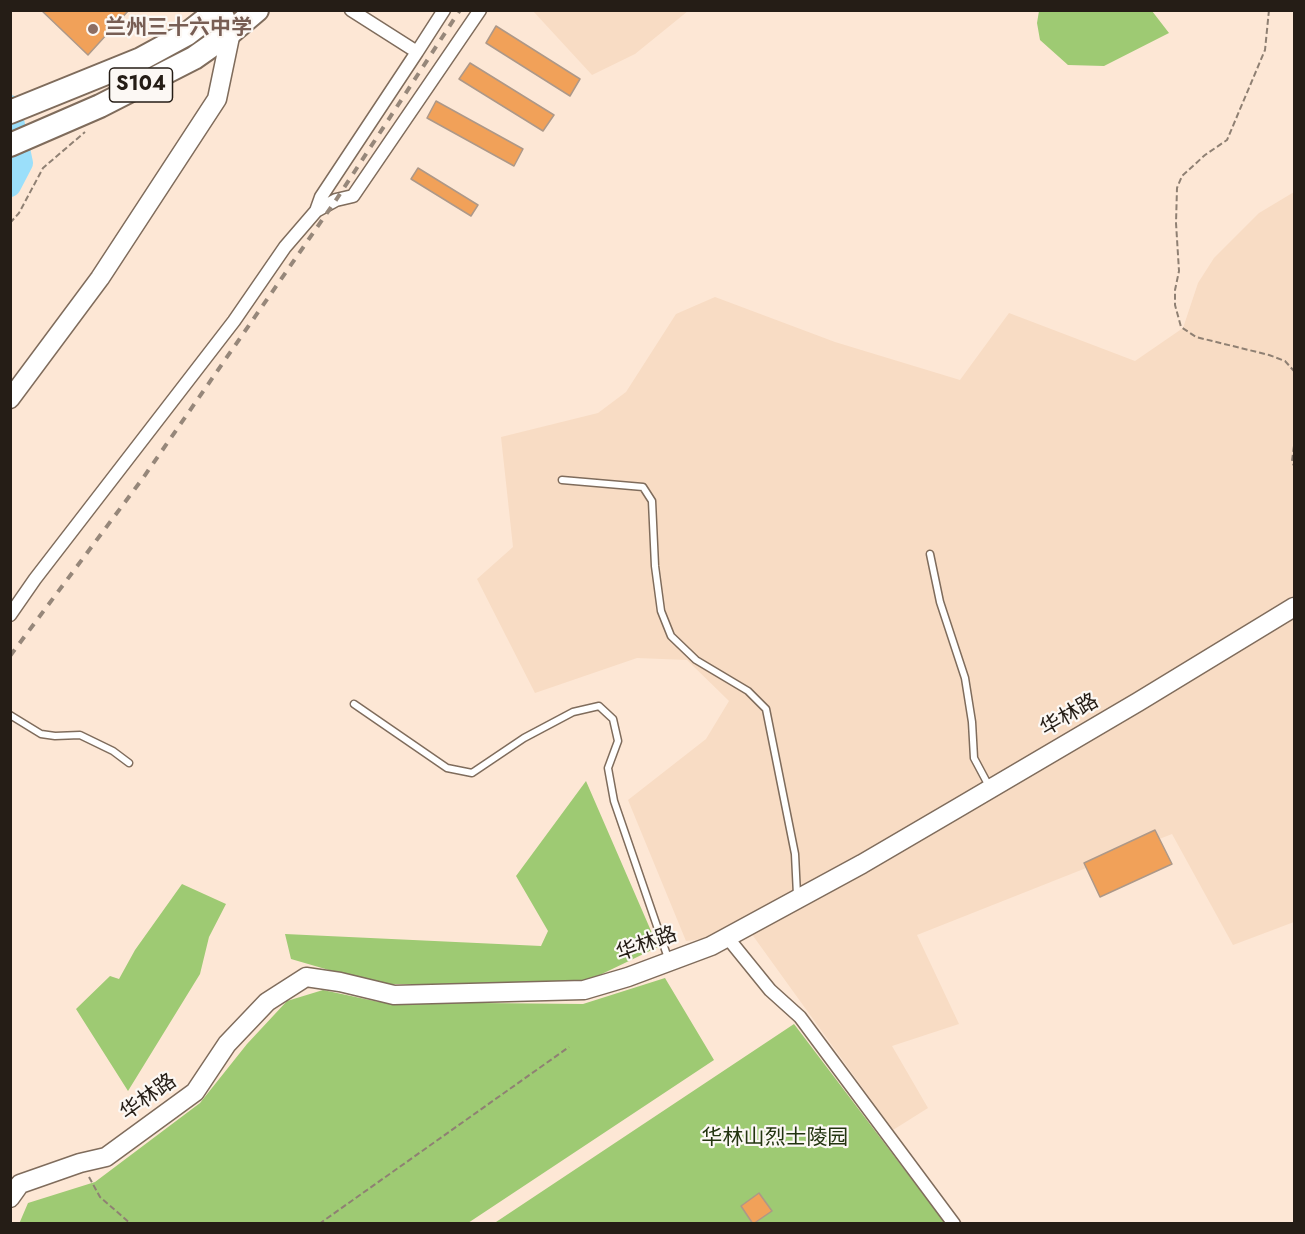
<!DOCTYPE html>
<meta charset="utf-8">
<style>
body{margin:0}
#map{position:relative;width:1305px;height:1234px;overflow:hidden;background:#fde7d5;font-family:Jost,sans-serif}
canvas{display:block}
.frame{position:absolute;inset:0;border:12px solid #251d16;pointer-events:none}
</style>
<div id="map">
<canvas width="1305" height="1234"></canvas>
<div class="frame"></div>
</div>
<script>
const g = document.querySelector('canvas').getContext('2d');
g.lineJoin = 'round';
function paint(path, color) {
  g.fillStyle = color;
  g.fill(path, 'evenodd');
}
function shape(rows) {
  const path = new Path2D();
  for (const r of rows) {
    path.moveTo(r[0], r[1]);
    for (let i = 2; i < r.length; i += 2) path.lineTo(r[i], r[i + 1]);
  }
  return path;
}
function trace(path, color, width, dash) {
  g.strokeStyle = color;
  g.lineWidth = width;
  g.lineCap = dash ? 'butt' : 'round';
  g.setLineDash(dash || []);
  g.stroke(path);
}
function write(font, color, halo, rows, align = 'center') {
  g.font = font + ' Jost,"Noto Sans SC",sans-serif';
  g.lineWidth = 4.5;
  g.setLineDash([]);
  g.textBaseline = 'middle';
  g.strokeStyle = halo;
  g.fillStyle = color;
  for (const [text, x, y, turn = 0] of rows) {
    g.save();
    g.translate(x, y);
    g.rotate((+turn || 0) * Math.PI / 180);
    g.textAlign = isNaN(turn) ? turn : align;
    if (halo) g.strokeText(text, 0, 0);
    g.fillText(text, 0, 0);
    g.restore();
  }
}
paint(shape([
 [533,11,688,11,635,54,592,75],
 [1294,192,1294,922,1233,945,1172,834,917,935,959,1024,892,1046,928,1108,893,1130,751,933,686,941,628,800,706,739,729,701,687,660,637,658,535,693,477,579,513,547,501,437,598,413,626,392,676,314,715,297,835,342,960,380,1009,313,1135,361,1183,328,1198,283,1214,258,1259,213]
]), '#f8dcc4');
paint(shape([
 [1039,11,1152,11,1169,33,1104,66,1068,65,1040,40,1037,23],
 [586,781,658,947,579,985,377,984,291,959,285,934,541,946,548,931,516,876],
 [182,884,226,904,209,937,200,974,128,1091,76,1009,110,976,119,979,135,950],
 [665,978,714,1060,468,1223,19,1224,28,1203,95,1182,200,1103,247,1044,287,1001,323,990,379,1002,583,1004],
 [794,1024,945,1223,493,1224]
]), '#9eca73');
trace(shape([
 [10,106,22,163,10,186]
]), '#9bdffa', 22);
const building = shape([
 [41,10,129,10,88,55,41,10],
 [496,26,580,79,570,96,486,43,496,26],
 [470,63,554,115,543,131,459,79,470,63],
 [436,101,523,149,514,166,427,118,436,101],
 [418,168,478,205,471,216,411,179,418,168],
 [1155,830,1172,864,1100,897,1084,863,1155,830],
 [759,1193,772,1211,753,1224,741,1206,759,1193]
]);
paint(building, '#f1a159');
trace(building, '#ad9888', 1.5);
const lane = shape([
 [562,480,643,487,652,501,655,566,661,611,671,636,696,660,748,691,766,709,795,854,797,895],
 [930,554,940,602,965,678,972,722,974,758,990,788],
 [354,704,447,768,472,773,524,738,573,712,599,706,613,719,618,741,608,768,614,801,669,961],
 [10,715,41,734,55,736,80,735,113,751,129,763]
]);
const street = shape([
 [417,52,444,10],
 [316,211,321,197,417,52,351,10],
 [10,615,35,579,234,321,285,247,316,211,336,200,353,196,480,10],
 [727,937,770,990,800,1017,954,1224]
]);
const secondary = shape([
 [10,399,100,278,217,99,231,32,222,10],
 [10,1198,20,1184,80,1163,106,1157,195,1092,227,1044,267,1002,306,977,340,982,394,995,584,990,628,977,711,946,862,864,956,809,1138,702,1294,607]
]);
const highway = shape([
 [10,112,141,59,187,34,218,10],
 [10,145,100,106,194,58,231,32,257,10]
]);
trace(lane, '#7f6c5c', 9);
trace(street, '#7f6c5c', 15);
trace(secondary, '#7f6c5c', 21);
trace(highway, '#7f6c5c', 26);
trace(shape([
 [1269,10,1265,50,1227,140,1205,155,1182,176,1177,188,1176,223,1179,271,1175,290,1175,305,1181,327,1196,337,1269,355,1285,361,1294,371],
 [10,223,19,213,43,168,85,132],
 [1294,446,1292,461,1294,466],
 [89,1177,100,1197,131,1224],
 [319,1224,569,1047]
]), '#8f8073', 2, [6, 3]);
trace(lane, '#fff', 6);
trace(street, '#fff', 12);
trace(secondary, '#fff', 18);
trace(highway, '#fff', 22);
trace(shape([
 [10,656,143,478,336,200,460,10]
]), '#96877a', 4, [8, 8]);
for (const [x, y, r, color] of [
 [93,29,6,"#8d6e63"]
]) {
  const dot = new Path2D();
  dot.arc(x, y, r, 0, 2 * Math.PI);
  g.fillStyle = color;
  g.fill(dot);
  trace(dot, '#fcf8f4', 2);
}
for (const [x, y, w] of [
 [141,85,63]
]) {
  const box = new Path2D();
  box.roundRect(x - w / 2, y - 17, w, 34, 4.5);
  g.fillStyle = '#fcf8f4';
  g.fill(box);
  trace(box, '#251d16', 1.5);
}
write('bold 20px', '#251d16', null, [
 ["S104",141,85]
]);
write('bold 21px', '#785e54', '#fcf8f4', [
 ["兰州三十六中学",105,29]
], 'left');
write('21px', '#251d16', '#fcf8f4', [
 ["华林路",1070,716,-30],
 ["华林路",647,945,-20],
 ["华林路",149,1098,-36]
]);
write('21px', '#233510', '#fcf8f4', [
 ["华林山烈士陵园",775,1139]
]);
</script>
